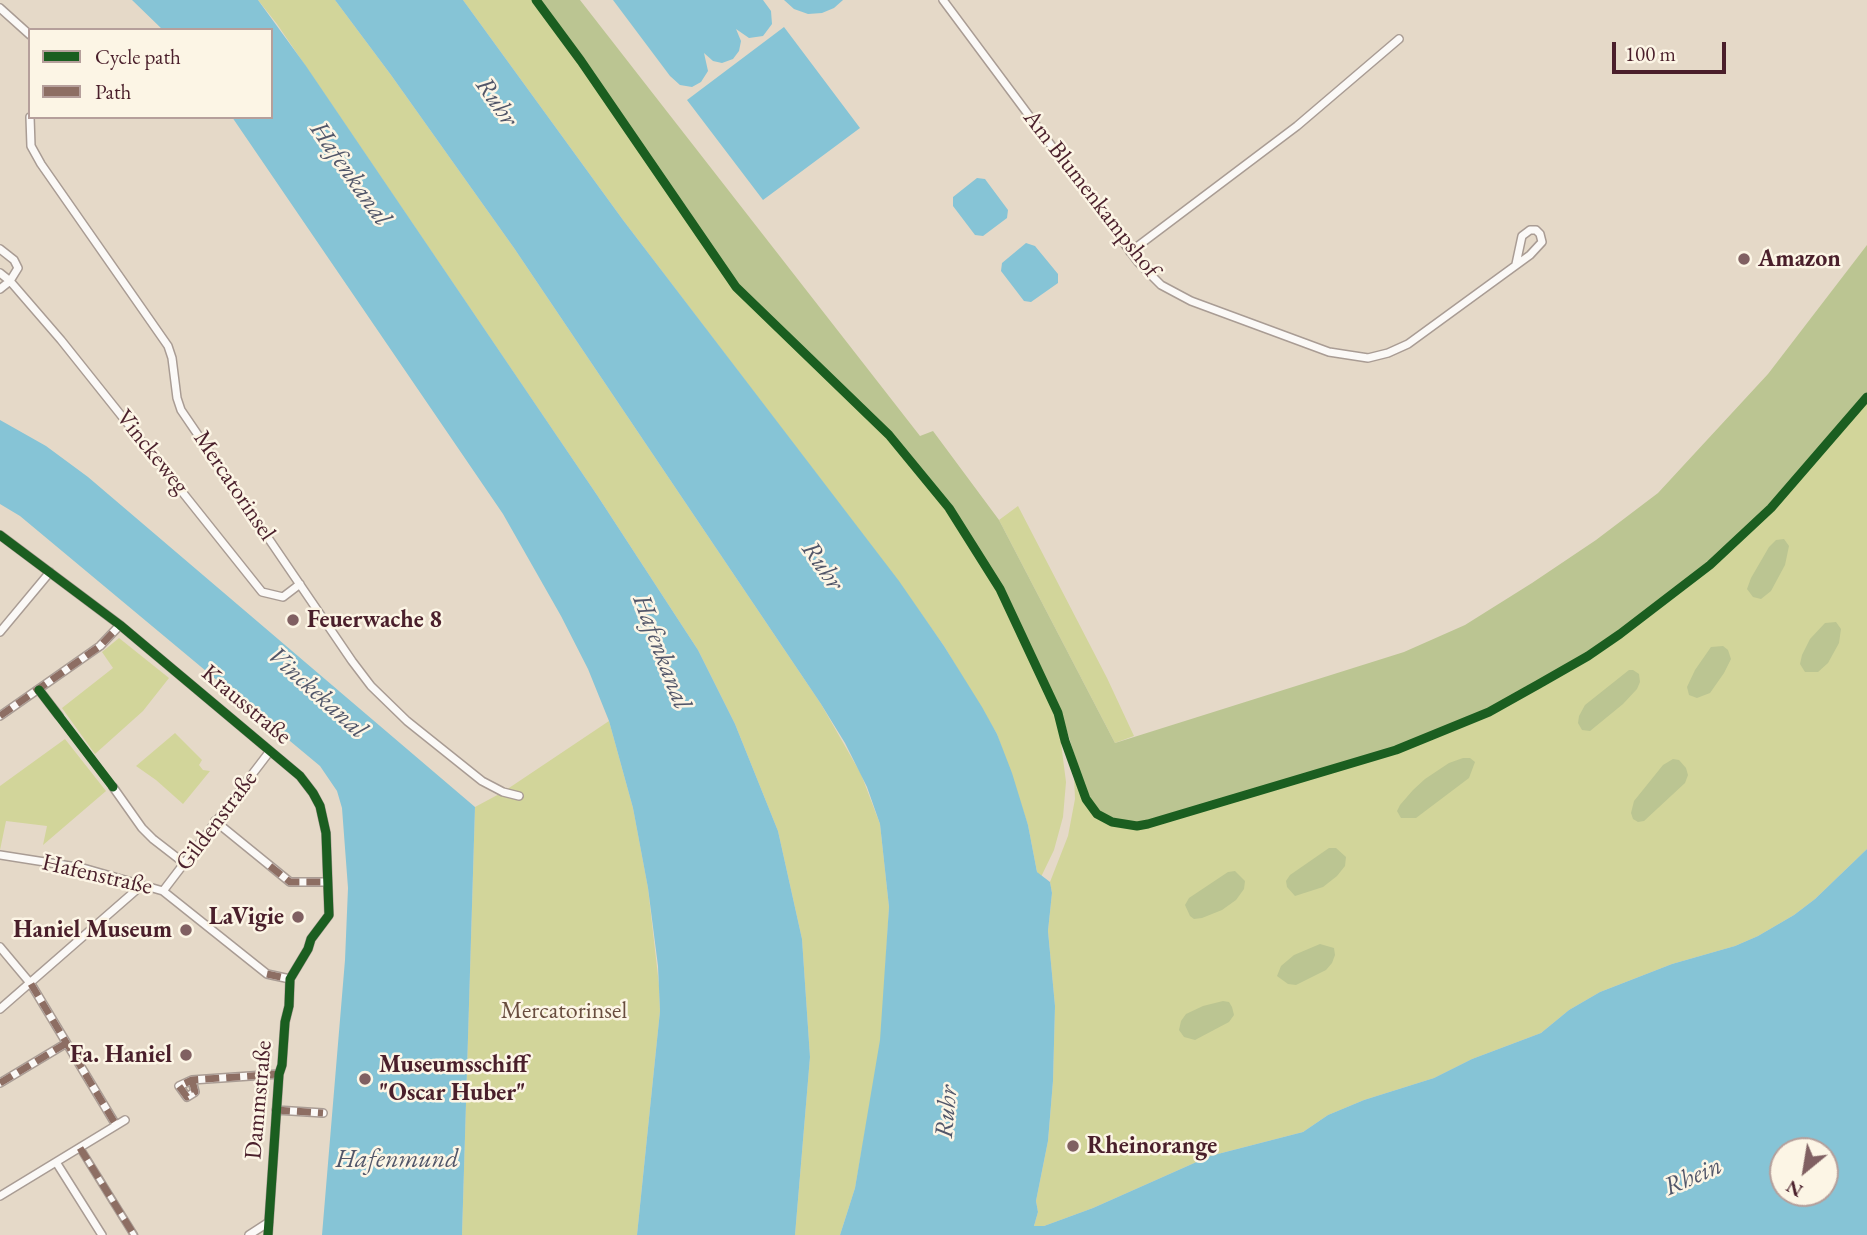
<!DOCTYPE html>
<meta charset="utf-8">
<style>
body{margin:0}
#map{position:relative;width:1867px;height:1235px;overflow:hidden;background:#e5d9c8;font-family:"EB Garamond",serif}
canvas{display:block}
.legend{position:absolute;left:28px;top:28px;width:245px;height:91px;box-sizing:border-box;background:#fcf5e5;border:2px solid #b59f9b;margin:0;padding:9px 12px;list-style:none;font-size:21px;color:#4a1f2b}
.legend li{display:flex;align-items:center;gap:14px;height:35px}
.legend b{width:35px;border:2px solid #b59f9b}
.north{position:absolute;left:1769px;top:1137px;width:70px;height:70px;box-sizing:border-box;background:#fcf5e5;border:2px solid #b59f9b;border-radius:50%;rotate:210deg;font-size:19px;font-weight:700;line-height:28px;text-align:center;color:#4a1f2b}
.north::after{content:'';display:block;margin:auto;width:24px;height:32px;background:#806062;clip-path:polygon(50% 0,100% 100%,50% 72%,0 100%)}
.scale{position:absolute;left:1612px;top:42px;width:114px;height:32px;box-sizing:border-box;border:4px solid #4a1f2b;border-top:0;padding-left:9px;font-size:21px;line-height:24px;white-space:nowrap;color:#4a1f2b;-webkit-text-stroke:5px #fcf5e5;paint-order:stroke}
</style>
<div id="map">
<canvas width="1867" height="1235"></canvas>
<ul class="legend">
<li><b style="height:9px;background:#1b5e20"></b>Cycle path</li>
<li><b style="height:9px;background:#8d6e63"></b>Path</li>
</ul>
<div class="north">N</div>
<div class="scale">100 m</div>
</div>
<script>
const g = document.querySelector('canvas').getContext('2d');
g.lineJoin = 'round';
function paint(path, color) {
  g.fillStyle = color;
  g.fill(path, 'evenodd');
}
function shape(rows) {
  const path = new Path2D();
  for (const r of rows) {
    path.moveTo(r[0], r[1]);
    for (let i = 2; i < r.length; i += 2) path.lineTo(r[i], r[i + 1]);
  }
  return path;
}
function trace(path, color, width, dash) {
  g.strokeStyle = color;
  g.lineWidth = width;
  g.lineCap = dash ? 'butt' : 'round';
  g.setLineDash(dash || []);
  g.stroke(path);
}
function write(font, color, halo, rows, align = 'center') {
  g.font = font + ' "EB Garamond",serif';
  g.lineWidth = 5;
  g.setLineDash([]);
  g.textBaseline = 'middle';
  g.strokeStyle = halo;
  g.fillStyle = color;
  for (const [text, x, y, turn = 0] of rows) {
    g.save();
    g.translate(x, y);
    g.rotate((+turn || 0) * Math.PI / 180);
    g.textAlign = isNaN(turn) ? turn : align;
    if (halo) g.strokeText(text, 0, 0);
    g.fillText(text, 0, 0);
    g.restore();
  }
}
paint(shape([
 [258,0,335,0,391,75,514,248,821,704,861,774,880,824,889,907,881,1042,855,1188,840,1235,795,1235,810,1057,802,939,778,831,735,724,698,650,597,495,277,24],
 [463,0,532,0,578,63,734,289,887,437,917,471,975,551,997,589,1055,713,1061,743,1066,782,1063,817,1054,850,1041,877,1037,872,1028,825,997,734,944,646,898,581,623,220],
 [1867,402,1867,849,1815,899,1794,915,1758,936,1735,946,1672,964,1600,992,1569,1010,1541,1033,1472,1059,1434,1078,1364,1100,1328,1115,1303,1132,1210,1156,1093,1208,1044,1226,1034,1226,1038,1212,1036,1201,1048,1141,1053,1081,1055,1006,1048,931,1052,893,1050,882,1068,836,1075,799,1074,775,1084,800,1095,815,1124,827,1148,827,1397,753,1490,715,1590,658,1653,614,1712,567,1774,509],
 [1018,506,1107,678,1134,736,1115,743,999,520],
 [119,638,169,678,143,711,95,754,62,708,113,668,102,652],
 [609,721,633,808,648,888,659,985,660,1011,637,1235,462,1235,475,807,503,792],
 [175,733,202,760,199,765,203,770,210,771,183,804,156,780,136,766],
 [65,739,106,791,43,845,47,826,6,821,0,850,0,786]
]), '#d2d59a');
paint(shape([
 [539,0,580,0,920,436,933,431,999,520,1115,743,1404,652,1465,625,1532,583,1596,540,1658,493,1768,374,1867,245,1867,392,1769,507,1709,563,1619,632,1586,654,1538,681,1488,709,1395,747,1147,822,1137,824,1113,820,1098,812,1088,798,1061,712,1002,588,950,507,920,467,890,434,739,285,724,267,687,208],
 [1784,539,1789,546,1785,565,1771,591,1761,599,1753,597,1747,589,1751,578,1769,547,1776,540],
 [1836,622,1841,629,1839,643,1828,663,1818,672,1805,672,1800,664,1802,655,1810,639,1825,623],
 [1723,646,1728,650,1731,659,1724,673,1710,693,1697,698,1689,695,1687,687,1695,670,1711,647],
 [1629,670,1633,670,1639,674,1640,682,1637,689,1623,704,1590,731,1582,730,1578,723,1579,716,1585,705],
 [1463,758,1470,758,1475,762,1469,778,1416,818,1401,818,1397,811,1400,805,1413,790,1425,779,1449,763],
 [1673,759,1679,760,1686,768,1688,775,1685,783,1644,821,1638,822,1633,819,1631,813,1634,801,1663,765],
 [1329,848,1336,848,1346,857,1345,866,1337,876,1323,887,1295,896,1287,887,1286,881,1290,875],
 [1235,871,1245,881,1244,889,1236,900,1222,910,1202,918,1194,919,1190,916,1185,905,1189,898,1228,872],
 [1320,944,1334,948,1335,955,1332,963,1326,970,1296,985,1288,984,1277,976,1281,966,1294,955],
 [1223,1001,1229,1002,1232,1007,1234,1015,1229,1022,1195,1040,1184,1037,1179,1030,1181,1021,1186,1014,1203,1006]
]), '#bbc592');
paint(shape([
 [132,0,258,0,306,66,597,495,698,650,735,724,778,831,802,939,810,1057,795,1235,637,1235,660,1011,658,966,648,888,633,808,609,721,588,669,561,616,503,514,232,117,271,117,271,30,163,30],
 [335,0,463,0,623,220,899,581,944,646,982,707,997,734,1012,773,1028,825,1037,872,1050,882,1052,893,1048,931,1055,1006,1053,1081,1048,1141,1036,1201,1038,1212,1034,1226,1044,1226,1093,1208,1210,1156,1303,1132,1328,1115,1364,1100,1434,1078,1472,1059,1541,1033,1569,1010,1600,992,1672,964,1735,946,1758,936,1794,915,1815,899,1867,849,1867,1235,840,1235,855,1188,880,1040,889,907,880,824,867,787,845,743,821,704,514,248,391,75],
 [1783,1151,1825,1151,1825,1193,1783,1193],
 [613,0,763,0,771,11,772,24,763,36,749,38,736,29,741,41,739,51,733,59,722,63,713,61,704,53,708,71,701,82,692,87,680,85,670,76],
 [784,0,843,0,834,8,822,13,808,14,794,9],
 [784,27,860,128,763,200,687,100],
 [977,178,985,179,1008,210,1007,218,983,236,975,235,953,206,953,197],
 [1026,243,1035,246,1058,274,1058,283,1031,302,1024,301,1001,271,1002,263],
 [0,420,46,446,88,477,475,807,462,1235,322,1235,345,960,348,888,342,808,337,791,320,766,20,516,0,504]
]), '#86c4d6');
const pedestrian = shape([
 [80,1148,134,1235]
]);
const minor = shape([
 [943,0,1138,262,1161,285,1191,301,1329,352,1368,358,1388,353,1408,344,1530,255,1542,242,1540,234,1536,230,1530,230,1522,236,1516,264],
 [0,8,30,35],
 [30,117,31,146,41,164,168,346,172,358,177,398,181,410,352,661,371,686,407,721,482,781,503,792,519,796],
 [0,249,14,260,18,268,10,281,0,289],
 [1130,252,1297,126,1399,39],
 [0,273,10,281,61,340,262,592,283,597,300,584],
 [0,535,120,625,300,776,313,793,320,806,326,833,329,915,311,939,308,949,290,979,289,1006,285,1022,282,1065,279,1074,268,1235],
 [0,632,50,572],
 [39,690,59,716],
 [0,716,100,646,120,625],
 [113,787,142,828,153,839,184,863],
 [215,821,290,882,327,882],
 [0,855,83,868,163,891,267,974,290,979],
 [163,891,270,751],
 [0,947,31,984,116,1125],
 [0,1009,142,885],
 [192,1080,195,1092,187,1097,179,1086,192,1080,279,1074],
 [0,1083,65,1044],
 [276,1110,323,1113],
 [56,1162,102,1235],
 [0,1196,125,1120],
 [249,1235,269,1222]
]);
trace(pedestrian, '#a99c94', 9);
trace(minor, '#a99c94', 10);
trace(pedestrian, '#fbf9f7', 5);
trace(minor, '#fbf9f7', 7);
trace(shape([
 [0,716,100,646,120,625],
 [270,866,290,882,327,882],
 [267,974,290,979],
 [31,984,116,1125],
 [192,1080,195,1092,187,1097,179,1086,192,1080,279,1074],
 [0,1083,65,1044],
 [276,1110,323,1113],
 [80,1148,134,1235]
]), '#8d6e63', 7, [14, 7]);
trace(shape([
 [536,0,581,61,736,287,889,435,949,508,1000,589,1058,713,1065,741,1086,799,1097,814,1112,822,1137,826,1148,824,1396,750,1489,712,1539,684,1588,656,1620,634,1710,565,1771,508,1867,397],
 [0,535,120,625,300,776,313,793,320,806,326,833,329,915,311,939,308,949,290,979,289,1006,285,1022,282,1065,279,1074,268,1235],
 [39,690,113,787]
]), '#1b5e20', 9);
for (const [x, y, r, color] of [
 [1744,259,7,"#806062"],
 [293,620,7,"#806062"],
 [298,917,7,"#806062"],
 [186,930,7,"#806062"],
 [186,1055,7,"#806062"],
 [365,1079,7,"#806062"],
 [1073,1146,7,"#806062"]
]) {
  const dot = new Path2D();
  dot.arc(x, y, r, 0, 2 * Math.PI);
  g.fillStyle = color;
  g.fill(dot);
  trace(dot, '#fcf5e5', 2.5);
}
write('24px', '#4a1f2b', '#fcf5e5', [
 ["Am Blumenkampshof",1091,194,52],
 ["Vinckeweg",152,452,51],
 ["Mercatorinsel",234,486,56],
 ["Krausstraße",246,705,40],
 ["Gildenstraße",217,821,-53],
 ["Hafenstraße",97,875,13],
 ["Dammstraße",259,1100,-85]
]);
write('bold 24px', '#4a1f2b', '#fcf5e5', [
 ["Amazon",1758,259],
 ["Feuerwache 8",307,620],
 ["LaVigie",284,917,"right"],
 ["Haniel Museum",172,930,"right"],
 ["Fa. Haniel",172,1055,"right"],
 ["Museumsschiff",379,1065],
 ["\"Oscar Huber\"",379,1093],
 ["Rheinorange",1087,1146]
], 'left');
write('24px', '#684c3e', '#fcf5e5', [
 ["Mercatorinsel",564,1011]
]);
write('italic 26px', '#515669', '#fcf5e5', [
 ["Ruhr",496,102,55],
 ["Hafenkanal",350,174,55],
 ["Ruhr",822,566,55],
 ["Hafenkanal",661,652,69],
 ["Vinckekanal",317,693,42],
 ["Ruhr",947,1112,-85],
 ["Hafenmund",397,1160],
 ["Rhein",1693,1177,-24]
]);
</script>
